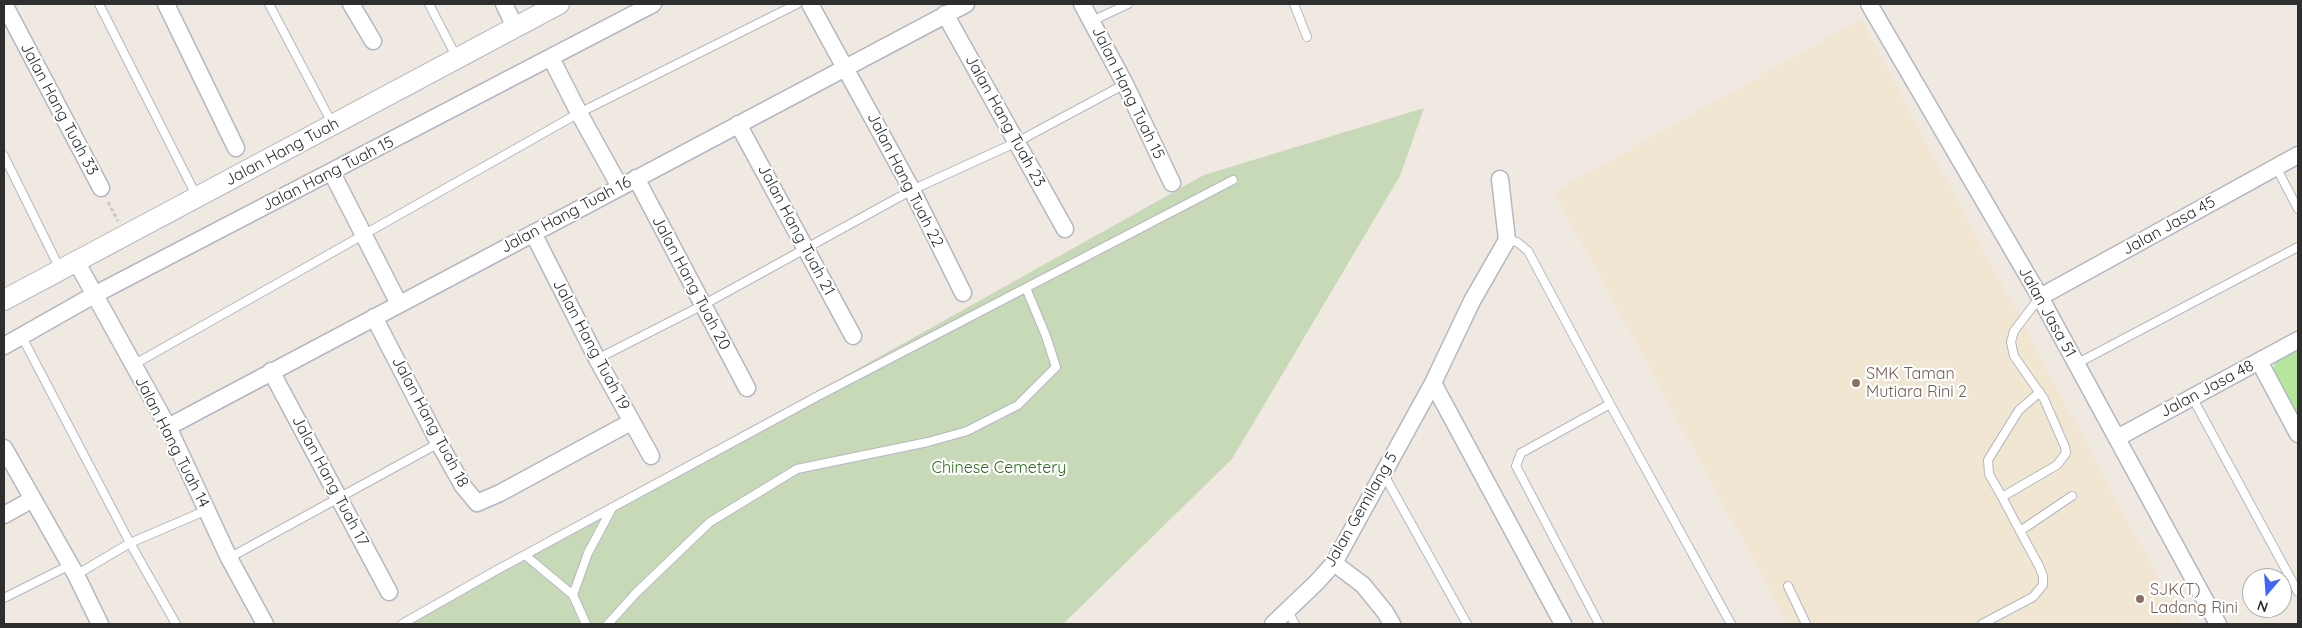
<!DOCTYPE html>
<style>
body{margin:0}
#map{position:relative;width:2302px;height:628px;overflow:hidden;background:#efe9e1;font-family:Quicksand,sans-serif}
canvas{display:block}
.frame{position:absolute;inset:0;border:5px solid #2e2e2e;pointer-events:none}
.north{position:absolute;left:2242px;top:568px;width:50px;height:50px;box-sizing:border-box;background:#fff;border:1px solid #ababab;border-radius:50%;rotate:198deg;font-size:14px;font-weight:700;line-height:20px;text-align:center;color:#2e2e2e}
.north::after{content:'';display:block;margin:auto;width:18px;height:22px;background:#4264fb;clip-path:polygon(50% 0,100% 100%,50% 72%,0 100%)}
</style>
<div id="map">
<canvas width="2302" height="628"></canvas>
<div class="frame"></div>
<div class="north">N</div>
</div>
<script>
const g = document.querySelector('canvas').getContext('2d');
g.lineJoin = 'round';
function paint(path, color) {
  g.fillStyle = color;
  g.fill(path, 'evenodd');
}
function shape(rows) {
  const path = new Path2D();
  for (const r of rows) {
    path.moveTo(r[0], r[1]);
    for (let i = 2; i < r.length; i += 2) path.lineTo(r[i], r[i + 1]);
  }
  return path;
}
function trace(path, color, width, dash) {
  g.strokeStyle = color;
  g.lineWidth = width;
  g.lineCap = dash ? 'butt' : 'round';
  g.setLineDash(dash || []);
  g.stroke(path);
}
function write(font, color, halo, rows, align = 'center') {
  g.font = font + ' Quicksand,sans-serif';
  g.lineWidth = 4.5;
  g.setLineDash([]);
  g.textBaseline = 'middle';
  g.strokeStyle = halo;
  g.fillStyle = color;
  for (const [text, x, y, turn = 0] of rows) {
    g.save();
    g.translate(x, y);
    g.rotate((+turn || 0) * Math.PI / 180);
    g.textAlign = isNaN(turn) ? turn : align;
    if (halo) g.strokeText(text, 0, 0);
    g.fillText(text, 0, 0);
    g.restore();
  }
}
paint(shape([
 [1861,19,2156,574,2183,624,1788,624,1554,192]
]), '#f0e6d1');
paint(shape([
 [2298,347,2298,417,2273,368,2276,361]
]), '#b6e59e');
paint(shape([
 [1424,108,1400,176,1232,459,1063,624,402,624,1204,175]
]), '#c8d9b8');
const service = shape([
 [99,4,196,195],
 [269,4,333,125],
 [429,4,457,58],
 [1294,4,1307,37],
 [1092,21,1128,4],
 [4,156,60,269],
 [2276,167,2298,209],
 [1507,240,1517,242,1528,251,1610,404,1731,624],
 [2040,297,2014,331,2011,342,2014,356,2044,399,2065,447,2066,453,2057,465,2002,497,2020,531,2072,496],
 [22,337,130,543,176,624],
 [597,359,703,305,912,190,1017,142,1125,84],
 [2076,364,2298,247],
 [133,365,579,113,797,4],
 [2192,397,2298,592],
 [1383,473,1467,624],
 [2002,497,1989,474,1988,460,2019,410,2040,392],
 [525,555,573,595,586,624],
 [229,558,439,443],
 [76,575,130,543,207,510],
 [1788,586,1806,624],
 [573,595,588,553,611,510],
 [4,598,70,565],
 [1287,610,1295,624],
 [402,624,495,571,818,396,1233,180],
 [608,624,636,593,710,522,797,469,928,442,967,431,1018,405,1056,367,1046,336,1026,288],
 [1599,624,1516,466,1521,453,1610,404],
 [1982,624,2033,597,2043,585,2043,576,2039,566,2020,531]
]);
const minor = shape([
 [4,4,101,188],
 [166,4,236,148],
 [351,4,373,41],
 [504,4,515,27],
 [810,4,912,190,963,293],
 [1082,4,1125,84,1172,183],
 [1869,4,2040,297,2218,624],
 [945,14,1065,229],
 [551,58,579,113,620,187],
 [738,124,853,336],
 [332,173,399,304],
 [636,178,747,388],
 [533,233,597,359,651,456],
 [76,261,168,427,229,558,265,624],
 [2040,297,2298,155],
 [374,317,439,443,463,486,477,503,500,493,631,422],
 [4,346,94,295,653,4],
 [2259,361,2298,434],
 [271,371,389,592],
 [1433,383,1563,624],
 [168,427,966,4],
 [2117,438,2298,340],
 [4,448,76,575,100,624],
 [4,515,33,499],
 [1334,563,1363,585,1385,612,1392,624],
 [1273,624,1317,582,1334,563,1433,383,1472,301,1507,240,1500,179]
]);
const tertiary = shape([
 [4,300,559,4]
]);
trace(service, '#b4b7c1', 10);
trace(minor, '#b4b7c1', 19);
trace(tertiary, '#b4b7c1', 22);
trace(shape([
 [108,202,118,221]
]), '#c9c9c9', 3, [4, 2.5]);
trace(service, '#fff', 8);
trace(minor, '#fff', 16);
trace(tertiary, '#fff', 20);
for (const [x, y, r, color] of [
 [1856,383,5,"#8d6e63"],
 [2140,599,5,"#8d6e63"]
]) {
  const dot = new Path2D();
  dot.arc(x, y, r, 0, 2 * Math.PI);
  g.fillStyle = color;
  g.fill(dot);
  trace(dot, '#fff', 2);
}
write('16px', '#2e2e2e', '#fff', [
 ["Jalan Hang Tuah 15",1128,93,64],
 ["Jalan Hang Tuah 33",59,109,62],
 ["Jalan Hang Tuah 23",1005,121,61],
 ["Jalan Hang Tuah",282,152,-28],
 ["Jalan Hang Tuah 15",328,174,-27],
 ["Jalan Hang Tuah 22",905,180,63],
 ["Jalan Hang Tuah 16",566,215,-28],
 ["Jalan Jasa 45",2169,226,-29],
 ["Jalan Hang Tuah 21",796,230,62],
 ["Jalan Hang Tuah 20",691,283,62],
 ["Jalan Jasa 51",2047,312,61],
 ["Jalan Hang Tuah 19",591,345,62],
 ["Jalan Jasa 48",2207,389,-28],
 ["Jalan Hang Tuah 18",430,422,62],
 ["Jalan Hang Tuah 14",172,442,63],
 ["Jalan Hang Tuah 17",330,481,62],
 ["Jalan Gemilang 5",1361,510,-60]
]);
write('16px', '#785e54', '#fff', [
 ["SMK Taman",1866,374],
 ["Mutiara Rini 2",1866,392],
 ["SJK(T)",2150,590],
 ["Ladang Rini",2150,608]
], 'left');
write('16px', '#2c6e1b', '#fff', [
 ["Chinese Cemetery",999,468]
]);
</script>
